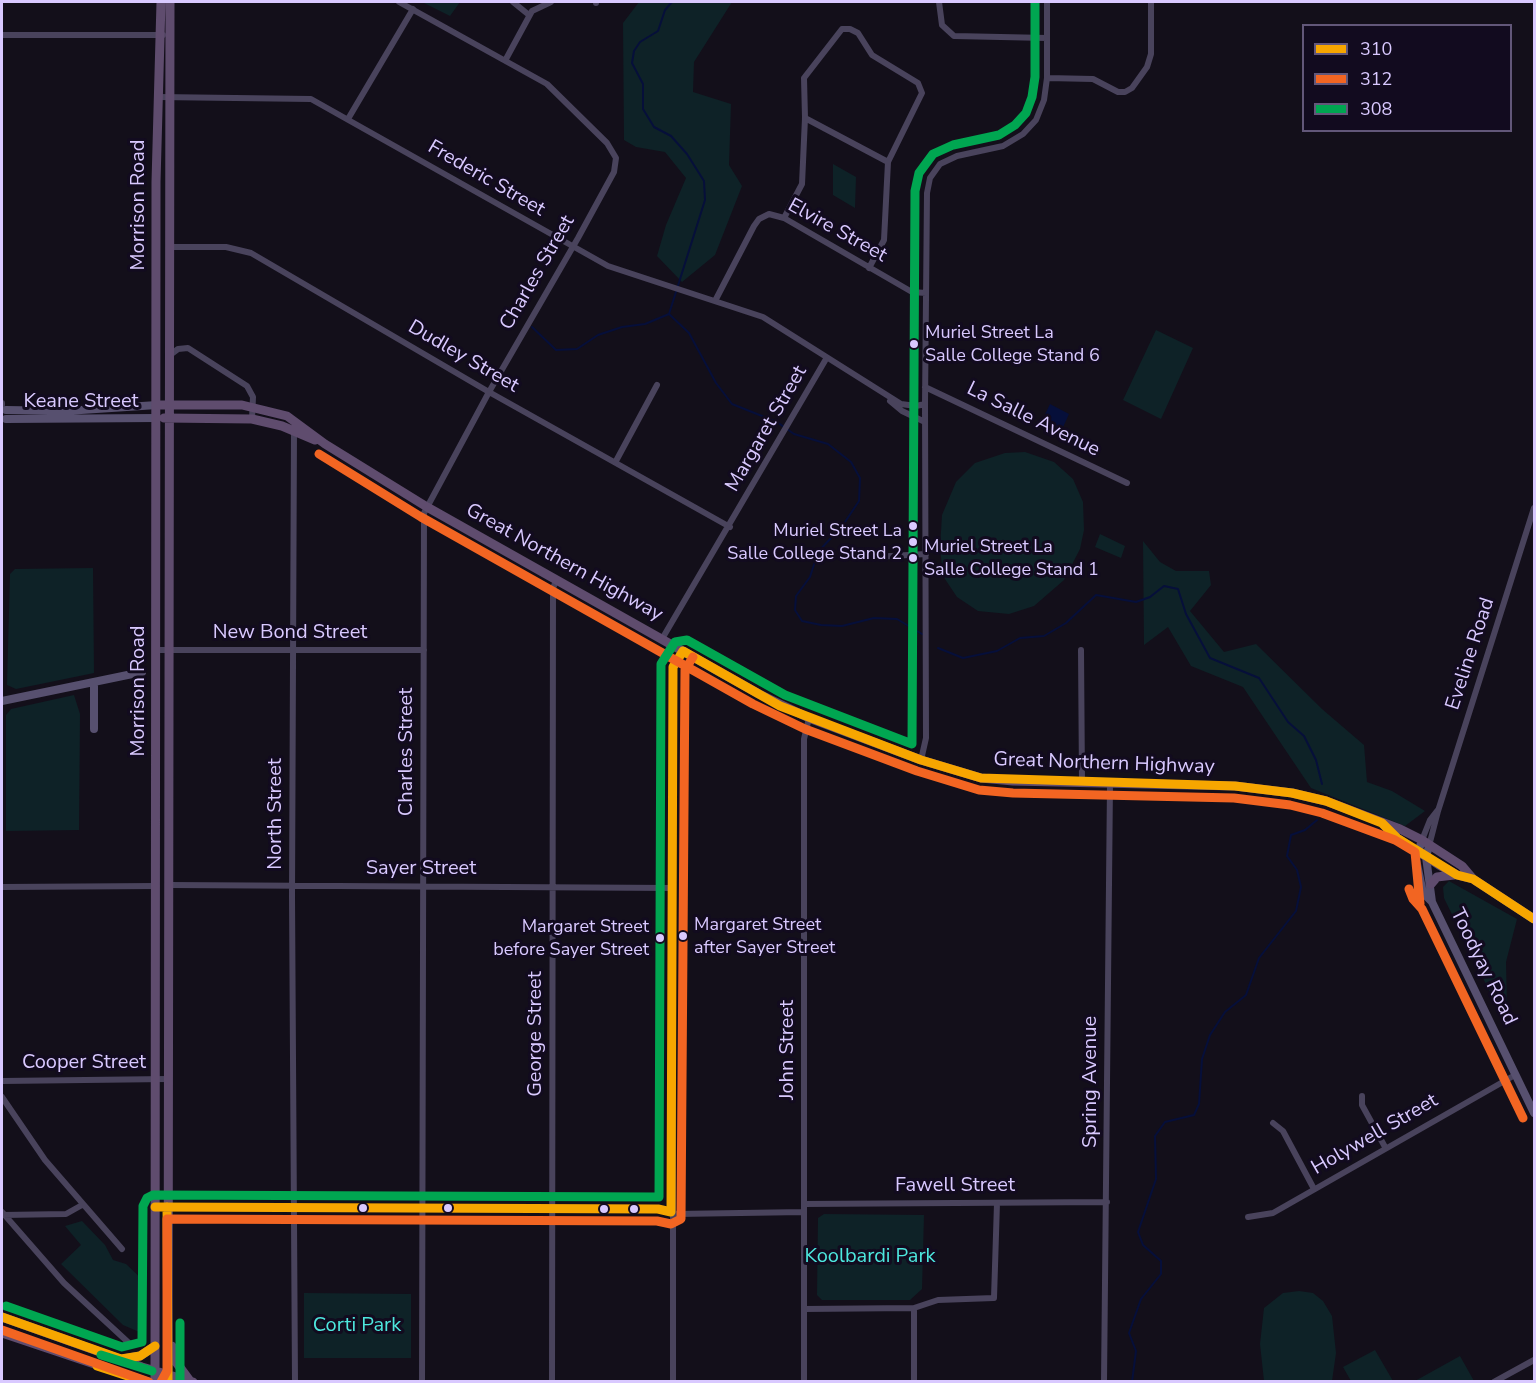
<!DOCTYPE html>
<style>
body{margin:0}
#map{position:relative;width:1536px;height:1383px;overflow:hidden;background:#130f1a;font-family:"Nunito Sans",sans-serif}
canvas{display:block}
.frame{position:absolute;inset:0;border:3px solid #d9c9ff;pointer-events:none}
.legend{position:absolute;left:1302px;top:24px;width:210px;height:108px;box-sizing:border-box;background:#120b1f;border:2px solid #625779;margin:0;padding:8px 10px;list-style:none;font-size:18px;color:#d9c9ff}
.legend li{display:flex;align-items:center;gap:12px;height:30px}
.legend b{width:30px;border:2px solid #625779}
</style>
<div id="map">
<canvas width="1536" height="1383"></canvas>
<div class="frame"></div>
<ul class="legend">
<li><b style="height:8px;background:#f7a600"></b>310</li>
<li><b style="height:8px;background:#f26522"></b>312</li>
<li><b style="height:8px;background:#00a651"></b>308</li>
</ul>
</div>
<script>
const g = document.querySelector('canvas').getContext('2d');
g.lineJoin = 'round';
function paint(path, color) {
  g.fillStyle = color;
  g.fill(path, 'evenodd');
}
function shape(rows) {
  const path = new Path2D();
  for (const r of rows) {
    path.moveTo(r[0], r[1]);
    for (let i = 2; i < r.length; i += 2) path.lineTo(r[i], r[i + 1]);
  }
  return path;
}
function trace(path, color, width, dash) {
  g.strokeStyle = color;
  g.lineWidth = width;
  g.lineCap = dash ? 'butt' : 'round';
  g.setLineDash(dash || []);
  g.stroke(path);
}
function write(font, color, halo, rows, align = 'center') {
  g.font = font + ' "Nunito Sans",sans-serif';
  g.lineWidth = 6;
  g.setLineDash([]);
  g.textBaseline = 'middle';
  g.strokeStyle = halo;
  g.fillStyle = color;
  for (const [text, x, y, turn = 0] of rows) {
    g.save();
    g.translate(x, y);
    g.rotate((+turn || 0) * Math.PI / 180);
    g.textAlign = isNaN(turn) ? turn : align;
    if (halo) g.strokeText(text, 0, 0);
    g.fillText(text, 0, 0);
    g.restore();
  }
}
paint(shape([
 [422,2,460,2,450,16],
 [639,2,732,2,694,62,693,92,731,104,729,165,742,186,715,255,682,282,657,256,666,225,686,178,665,152,636,147,624,140,623,23],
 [833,164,856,177,855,208,833,195],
 [1156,330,1193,348,1161,419,1123,400],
 [1025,452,1054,462,1073,479,1083,502,1084,530,1080,549,1064,580,1034,606,1009,614,978,611,957,597,943,576,940,548,942,515,956,482,975,463,1005,453],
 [1100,534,1125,546,1121,558,1095,547],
 [1143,541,1160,562,1176,571,1209,571,1211,585,1190,611,1224,652,1256,644,1322,709,1364,745,1367,782,1392,791,1425,811,1405,826,1311,788,1243,687,1191,666,1168,627,1144,645],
 [93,568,94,673,16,689,7,685,10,574,15,569],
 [74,695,80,714,79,830,6,831,6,715,11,709],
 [1449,881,1517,919,1506,962,1507,1007,1501,1015,1444,898,1443,887],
 [824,1214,924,1215,922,1289,910,1300,822,1300,817,1295,818,1218],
 [82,1221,105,1245,113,1260,126,1264,146,1283,144,1334,123,1325,61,1264,81,1245,65,1226],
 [1299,1291,1313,1293,1323,1301,1332,1316,1336,1353,1332,1381,1264,1381,1260,1344,1264,1308,1283,1293],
 [304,1293,411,1294,411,1358,304,1358],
 [1375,1350,1393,1381,1351,1381,1343,1367],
 [1460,1356,1474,1381,1415,1381]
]), '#0e2227');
paint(shape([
 [1050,404,1069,414,1059,436,1039,427]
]), '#060f3a');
trace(shape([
 [669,314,689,333,716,383,732,404,777,422,794,434,828,444,851,462,860,478,859,501,843,525,818,552,810,577,796,596,795,610,802,621,821,625,842,626,874,618,897,619,922,634],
 [669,314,705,200,704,181,687,154,671,136,654,127,643,109,643,84,632,63,634,51,640,42,658,31,665,10,672,2],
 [532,327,556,350,577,349,598,335,622,327,645,324,669,314],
 [938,648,963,658,997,651,1020,638,1044,636,1066,623,1096,595,1136,602,1150,597,1164,586,1178,589,1186,614,1210,658,1259,678,1288,722,1304,736,1316,760,1322,784],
 [1132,1382,1136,1351,1129,1333,1141,1299,1161,1274,1161,1261,1143,1245,1138,1232,1156,1179,1155,1136,1165,1122,1194,1115,1199,1104,1202,1059,1210,1035,1225,1012,1246,995,1259,958,1296,911,1301,887,1297,870,1287,856,1291,835,1305,830,1317,820]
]), '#060f3a', 2);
trace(shape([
 [399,2,547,84,607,143,616,158,614,172,578,238,489,392,424,513,422,1382],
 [513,2,529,15],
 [596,2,596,3],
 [939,2,942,25,954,36,1047,38],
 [2,35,163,35],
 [506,59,532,11,551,2],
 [1047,78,1093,79,1118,92,1125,92,1132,88,1147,67,1151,54,1151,2],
 [159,97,311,99,608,266,763,317,901,404,916,406,925,404],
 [805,118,888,162],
 [348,119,413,9],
 [784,218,802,184,805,118,804,78,842,29,850,29,858,33,872,55,918,83,922,93,888,162,884,240,869,268],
 [170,247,226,247,251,253,489,392,730,527],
 [715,301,754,226,759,219,769,214,784,218,912,292,926,293],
 [170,355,178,349,188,348,247,386,253,397,252,419],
 [925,387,1127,483],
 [890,401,902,411,925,422],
 [2,403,2,405],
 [294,430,292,896,295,1382],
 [616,461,657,385],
 [857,558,926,554],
 [662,639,826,359],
 [157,650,424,650],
 [1081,650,1082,783],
 [921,760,926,738,925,404,927,193,930,178,940,164,957,156,1003,146,1023,134,1036,120,1044,100,1047,78,1047,2],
 [1422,840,1430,820,1437,811],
 [1429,846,1438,811,1534,508],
 [169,885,673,888],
 [2,887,156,886],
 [2,1081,168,1079],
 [1362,1096,1362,1105,1385,1147],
 [2,1097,45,1160,122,1249],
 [1273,1123,1283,1131,1314,1189],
 [804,1204,1107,1202],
 [155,1207,658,1209,677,1214,804,1212],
 [2,1212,64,1283,130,1344],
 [3,1215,66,1214,82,1205],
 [1248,1217,1273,1213,1515,1075],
 [804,1309,914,1308,938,1300,994,1298,997,1203],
 [552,1382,553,588,557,579],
 [673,1382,673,667,683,651],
 [804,1382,804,739,809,718],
 [914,1382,914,1308],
 [1104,1382,1110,784],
 [1494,1382,1534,1360]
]), '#49435c', 6);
trace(shape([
 [6,410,66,411,157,405],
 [6,419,157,418],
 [2,701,142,672],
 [94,729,94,682],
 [1422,840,1416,859,1423,893,1432,902,1534,1113],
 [1429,846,1426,857,1432,902]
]), '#57506f', 8);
trace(shape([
 [157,405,242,405,287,416,325,444,427,507,759,694,809,718,921,760,981,778,1013,781,1235,786,1292,793,1326,801,1400,829,1422,840,1462,866,1473,879,1534,919],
 [164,418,252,419,282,426,315,440],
 [1383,824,1397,838,1439,865,1457,875,1473,879],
 [1431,884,1437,877,1454,875],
 [2,1317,142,1367,193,1382],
 [2,1333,148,1382],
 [172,1346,176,1362,190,1381],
 [123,1359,140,1356,155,1346],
 [155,1382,156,182,161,2],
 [168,1382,170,2]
]), '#5f4c6e', 9);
trace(shape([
 [683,651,780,706,921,760,981,778,1235,786,1292,793,1326,801,1382,823,1397,838,1457,875,1473,879,1534,919],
 [155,1207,658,1209,671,1212],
 [167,1207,168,1382],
 [671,1212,673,667,683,651],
 [2,1317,121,1359,140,1356,155,1346],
 [97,1366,146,1382]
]), '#f7a600', 9);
trace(shape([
 [319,454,421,517,753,704,805,729,917,771,979,790,1013,793,1234,798,1290,805,1322,813,1395,840,1415,852,1420,904],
 [1409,889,1413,899,1422,909,1523,1118],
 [2,1330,149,1382],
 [161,1382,167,1371,167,1219,657,1221,671,1224,681,1219,685,670,693,657]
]), '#f26522', 9);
trace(shape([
 [6,1306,122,1347,142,1342,143,1206,147,1198,153,1195,659,1197,661,664,675,642,687,640,785,695,912,744,915,191,919,173,933,154,953,145,999,135,1015,125,1026,113,1032,97,1035,77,1035,2],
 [180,1323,180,1382],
 [101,1355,152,1371]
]), '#00a651', 9);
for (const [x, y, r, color] of [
 [914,344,5,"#d9c9ff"],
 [913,526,5,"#d9c9ff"],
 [913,542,5,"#d9c9ff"],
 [913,558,5,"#d9c9ff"],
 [683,936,5,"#d9c9ff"],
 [660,938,5,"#d9c9ff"],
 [363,1208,5,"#d9c9ff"],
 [448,1208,5,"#d9c9ff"],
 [604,1209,5,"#d9c9ff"],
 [634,1209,5,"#d9c9ff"]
]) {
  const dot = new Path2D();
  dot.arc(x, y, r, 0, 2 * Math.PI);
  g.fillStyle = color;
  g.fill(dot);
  trace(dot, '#120b1f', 2);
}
write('18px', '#d9c9ff', '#120b1f', [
 ["Muriel Street La",925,334],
 ["Salle College Stand 6",925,357],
 ["Muriel Street La",902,532,"right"],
 ["Salle College Stand 2",902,555,"right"],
 ["Muriel Street La",924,548],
 ["Salle College Stand 1",924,571],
 ["Margaret Street",694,926],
 ["after Sayer Street",694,949],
 ["Margaret Street",649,928,"right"],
 ["before Sayer Street",649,951,"right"]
], 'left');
write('20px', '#d9c9ff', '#120b1f', [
 ["Frederic Street",486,179,30],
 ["Morrison Road",139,205,-90],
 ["Elvire Street",837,231,29],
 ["Charles Street",538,273,-60],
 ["Dudley Street",463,357,30],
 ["Keane Street",81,402],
 ["La Salle Avenue",1033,420,26],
 ["Margaret Street",767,429,-60],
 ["Great Northern Highway",564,563,29],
 ["New Bond Street",290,633],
 ["Eveline Road",1471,654,-72],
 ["Morrison Road",139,691,-90],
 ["Charles Street",407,752,-90],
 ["Great Northern Highway",1104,764,2],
 ["North Street",276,814,-90],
 ["Sayer Street",421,869],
 ["Toodyay Road",1483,967,64],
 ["George Street",536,1034,-90],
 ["John Street",788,1050,-90],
 ["Cooper Street",84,1063],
 ["Spring Avenue",1091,1082,-90],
 ["Holywell Street",1375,1135,-30],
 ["Fawell Street",955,1186]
]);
write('20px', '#4de7de', '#120b1f', [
 ["Koolbardi Park",870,1257],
 ["Corti Park",357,1326]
]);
</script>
